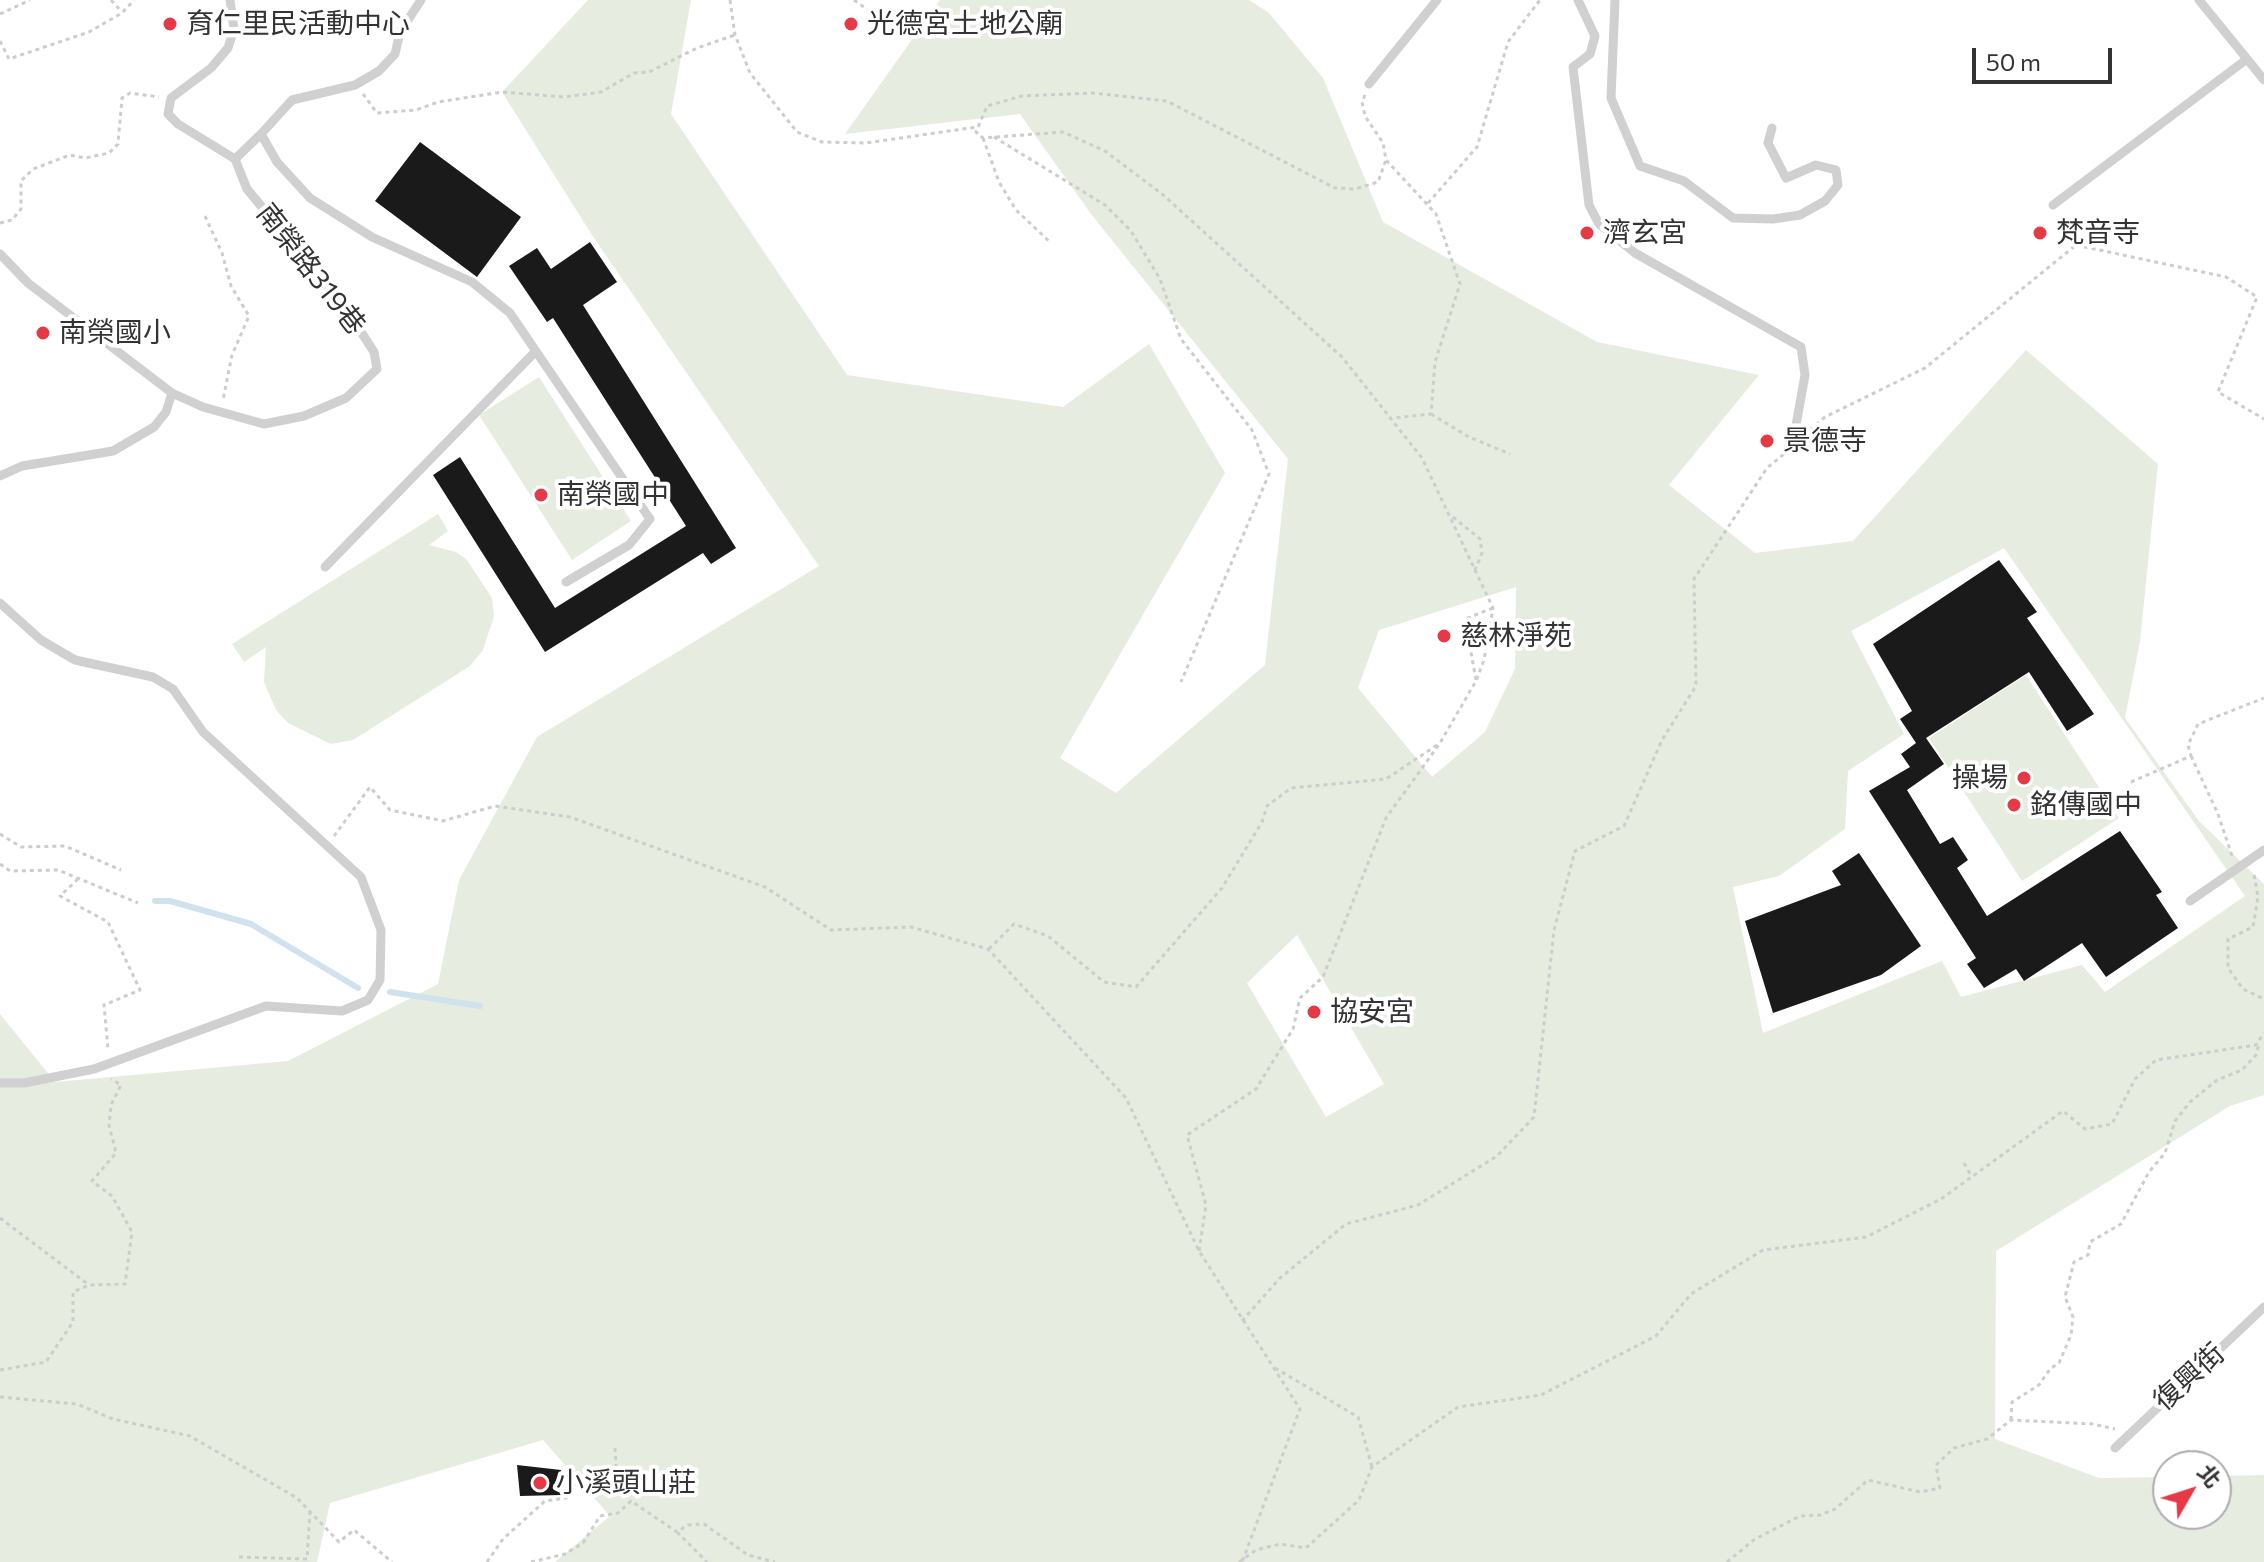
<!DOCTYPE html>
<meta charset="utf-8">
<style>
body{margin:0}
#map{position:relative;width:2264px;height:1562px;overflow:hidden;background:#fff;font-family:Commissioner,"Noto Sans TC",sans-serif}
canvas{display:block}
.north{position:absolute;left:2152px;top:1450px;width:80px;height:80px;box-sizing:border-box;background:#fff;border:2px solid #adadad;border-radius:50%;rotate:51deg;font-size:22px;font-weight:700;line-height:32px;text-align:center;color:#333}
.north::after{content:'';display:block;margin:auto;width:28px;height:36px;background:#e63946;clip-path:polygon(50% 0,100% 100%,50% 72%,0 100%)}
.scale{position:absolute;left:1972px;top:48px;width:140px;height:36px;box-sizing:border-box;border:4px solid #333;border-top:0;padding-left:10px;font-size:24px;line-height:28px;white-space:nowrap;color:#333;-webkit-text-stroke:6px #fff;paint-order:stroke}
</style>
<div id="map">
<canvas width="2264" height="1562"></canvas>
<div class="north">北</div>
<div class="scale">50 m</div>
</div>
<script>
const g = document.querySelector('canvas').getContext('2d');
g.lineJoin = 'round';
function paint(path, color) {
  g.fillStyle = color;
  g.fill(path, 'evenodd');
}
function shape(rows) {
  const path = new Path2D();
  for (const r of rows) {
    path.moveTo(r[0], r[1]);
    for (let i = 2; i < r.length; i += 2) path.lineTo(r[i], r[i + 1]);
  }
  return path;
}
function trace(path, color, width, dash) {
  g.strokeStyle = color;
  g.lineWidth = width;
  g.lineCap = dash ? 'butt' : 'round';
  g.setLineDash(dash || []);
  g.stroke(path);
}
function write(font, color, halo, rows, align = 'center') {
  g.font = font + ' Commissioner,"Noto Sans TC",sans-serif';
  g.lineWidth = 8;
  g.setLineDash([]);
  g.textBaseline = 'middle';
  g.strokeStyle = halo;
  g.fillStyle = color;
  for (const [text, x, y, turn = 0] of rows) {
    g.save();
    g.translate(x, y);
    g.rotate((+turn || 0) * Math.PI / 180);
    g.textAlign = isNaN(turn) ? turn : align;
    if (halo) g.strokeText(text, 0, 0);
    g.fillText(text, 0, 0);
    g.restore();
  }
}
paint(shape([
 [588,0,691,0,671,114,847,375,1063,407,1149,344,1225,473,1060,758,1116,793,1265,665,1288,459,1091,214,1020,114,845,134,940,0,1249,0,1269,13,1323,78,1383,222,1597,342,1759,375,1669,485,1755,553,1853,541,2026,350,2158,464,2140,641,2125,718,2199,821,2264,884,2264,1095,2230,1106,1996,1251,1995,1439,2099,1478,2168,1477,2168,1514,2216,1514,2216,1476,2264,1475,2264,1562,555,1562,610,1516,543,1440,330,1503,317,1562,0,1562,0,1014,55,1082,288,1061,438,984,459,880,537,737,819,566,592,235,502,92],
 [2004,548,2245,896,2105,992,2082,965,1961,997,1942,961,1763,1033,1733,887,1779,876,1845,829,1848,771,1904,734,1851,631],
 [1516,587,1515,669,1485,732,1432,777,1358,688,1379,630],
 [1297,935,1384,1084,1326,1117,1247,983],
 [539,377,631,521,572,560,479,415],
 [438,514,448,531,429,545,456,552,467,560,492,598,494,616,483,650,470,666,353,740,331,744,288,723,276,710,264,682,266,647,244,662,232,644],
 [2026,675,2119,818,2022,881,1929,738]
]), '#e6ecdf');
trace(shape([
 [155,901,170,901,251,924,358,988],
 [390,992,480,1006]
]), '#cfe2ee', 6);
paint(shape([
 [420,142,521,217,477,277,375,201],
 [590,242,617,282,583,305,736,548,711,564,703,553,545,652,433,475,460,457,555,608,686,526,553,318,547,322,509,266,537,248,551,269],
 [1999,560,2037,612,2027,618,2094,714,2067,731,2029,672,1926,738,1944,764,1907,790,1940,844,1953,837,1968,860,1957,868,1987,916,2120,831,2162,892,2156,895,2178,928,2106,977,2082,943,2024,981,2016,969,1984,988,1967,964,1976,958,1869,791,1910,767,1901,754,1916,743,1900,719,1912,711,1873,644],
 [1859,853,1921,946,1881,975,1773,1013,1745,921,1841,885,1832,871],
 [517,1465,561,1470,561,1495,520,1496]
]), '#1a1a1a');
trace(shape([
 [111,0,122,12],
 [730,0,735,35,750,73,797,132,822,142,866,143,977,127],
 [854,0,885,22],
 [0,14,30,0],
 [0,41,9,59,89,32,122,13,134,0],
 [363,94,377,113,416,110,438,102,502,92,564,97,601,92,634,73,649,72,697,48,735,35],
 [1365,95,1362,102,1365,116,1383,143,1386,160,1436,214,1460,284,1435,362,1431,414,1393,418],
 [994,137,1105,205,1131,231,1160,279,1181,339,1252,430,1269,474,1181,682],
 [983,138,999,182,1016,210,1051,243],
 [1428,203,1477,147,1508,42,1540,0],
 [2065,215,2076,245],
 [205,216,222,253,231,286,249,316,232,355,223,400],
 [0,223,12,220,21,209,21,181,33,169,70,155,85,158,109,153,118,144,122,98,130,93,159,97],
 [2076,245,2226,277,2257,297,2218,392,2264,419],
 [1431,414,1469,437,1510,454],
 [1810,430,1825,417,1925,368,2076,245],
 [1453,517,1480,539,1482,553,1475,570],
 [1476,680,1465,619,1493,608],
 [2191,756,2218,814,2232,856],
 [2131,782,2191,756,2188,745,2198,724,2264,698],
 [0,834,21,847,65,846,121,870],
 [334,836,370,787,390,810,443,821,495,806,570,817,765,887,831,930,911,927,988,949,1126,1098,1199,1251,1300,1409,1242,1562],
 [0,864,10,871,58,870,138,903],
 [2254,875,2258,897,2253,927,2228,939,2228,968,2243,989,2264,999],
 [78,879,60,896,108,922,140,990,104,1005,108,1049],
 [989,949,1014,924,1048,936,1104,982,1136,987,1222,888,1262,822,1267,806,1291,788,1386,779,1437,745],
 [1964,1163,1972,1177],
 [0,1218,89,1285],
 [1199,1251,1206,1205,1187,1135,1256,1089,1293,1029,1300,998,1323,977,1386,818,1440,743,1476,681,1484,660,1493,608,1422,458,1342,357,1162,194,1105,151,1063,132,983,138,976,132,987,106,1022,96,1093,93,1167,101,1335,188,1355,189,1378,182,1386,160],
 [1242,1321,1280,1278,1346,1224,1418,1205,1497,1156,1534,1117,1554,930,1575,851,1624,826,1662,740,1696,686,1694,579,1767,468,1784,454],
 [1275,1368,1358,1417,1372,1467],
 [0,1370,46,1362,73,1322,73,1292,89,1285,125,1284,132,1232,112,1196,92,1181,116,1153,109,1125,111,1105,121,1085,111,1079],
 [0,1397,77,1404,113,1419,190,1436,297,1498,339,1542,354,1530,392,1562],
 [2011,1420,2012,1402,2039,1385,2050,1369,2059,1363,2071,1335,2073,1317,2065,1297,2074,1262,2088,1255,2090,1242,2121,1224,2149,1172,2165,1153,2175,1121,2190,1102,2217,1080,2242,1070,2256,1055,2259,1044],
 [615,1448,617,1483],
 [677,1532,707,1562],
 [239,1557,307,1559,310,1511],
 [487,1562,503,1539,545,1501,566,1498,566,1484,617,1484,630,1500],
 [531,1562,565,1554,583,1543,600,1516,618,1513,631,1501,677,1532,688,1525,704,1524,748,1555,775,1562],
 [1239,1562,1256,1550,1280,1544,1306,1548,1359,1500,1372,1467,1458,1407,1541,1395,1656,1336,1691,1294,1763,1250,1866,1237,1941,1199,2063,1111,2085,1129,2112,1124,2135,1079,2156,1060,2256,1045,2264,1033],
 [1727,1562,1755,1539,1800,1516,1820,1515,1835,1509,1868,1480,1920,1492,1940,1488,1936,1465,1954,1448,1987,1439,2011,1420,2093,1424,2115,1429]
]), '#cdcdcd', 3, [4, 4]);
trace(shape([
 [1578,0,1595,36,1590,54,1573,67,1589,205,1599,224,1635,253,1801,347,1805,375,1793,442],
 [1615,0,1611,98,1640,166,1684,181,1733,218,1773,219,1800,215,1825,201,1838,185,1836,170,1816,165,1786,178,1768,143,1772,128],
 [2199,0,2264,80],
 [1369,84,1437,0],
 [261,134,292,100,355,85,379,71,395,54,400,32,421,0],
 [235,159,261,134,277,162,310,198,372,237,472,282,510,313,650,519,629,545,566,582],
 [2053,205,2247,59],
 [0,254,28,283,172,393,203,407,264,424,304,416,346,398,377,369,374,352,345,307,247,189,235,159,178,124,168,114,171,98,211,68,228,48,234,29,230,0],
 [0,476,22,466,113,451,154,427,166,412,172,393],
 [325,567,534,353],
 [0,603,41,640,75,660,153,677,173,689,203,732,361,877,381,930,380,980,368,1000,342,1011,266,1006,94,1069,24,1083,0,1083],
 [2190,901,2264,850],
 [2115,1448,2264,1307]
]), '#d0d0d0', 9);
for (const [x, y, r, color] of [
 [170,24,8,"#e63946"],
 [851,24,8,"#e63946"],
 [1587,233,8,"#e63946"],
 [2040,233,8,"#e63946"],
 [43,333,8,"#e63946"],
 [1767,441,8,"#e63946"],
 [541,495,8,"#e63946"],
 [1444,636,8,"#e63946"],
 [2024,778,8,"#e63946"],
 [2014,805,8,"#e63946"],
 [1314,1012,8,"#e63946"],
 [540,1483,8,"#e63946"]
]) {
  const dot = new Path2D();
  dot.arc(x, y, r, 0, 2 * Math.PI);
  g.fillStyle = color;
  g.fill(dot);
  trace(dot, '#fff', 3);
}
write('28px', '#333', '#fff', [
 ["育仁里民活動中心",186,24],
 ["光德宮土地公廟",867,24],
 ["濟玄宮",1603,233],
 ["梵音寺",2056,233],
 ["南榮國小",59,333],
 ["景德寺",1783,441],
 ["南榮國中",557,495],
 ["慈林淨苑",1460,636],
 ["操場",2008,778,"right"],
 ["銘傳國中",2030,805],
 ["協安宮",1330,1012],
 ["小溪頭山莊",556,1483]
], 'left');
write('28px', '#333', '#fff', [
 ["南榮路319巷",311,269,52],
 ["復興街",2189,1377,-42]
]);
</script>
